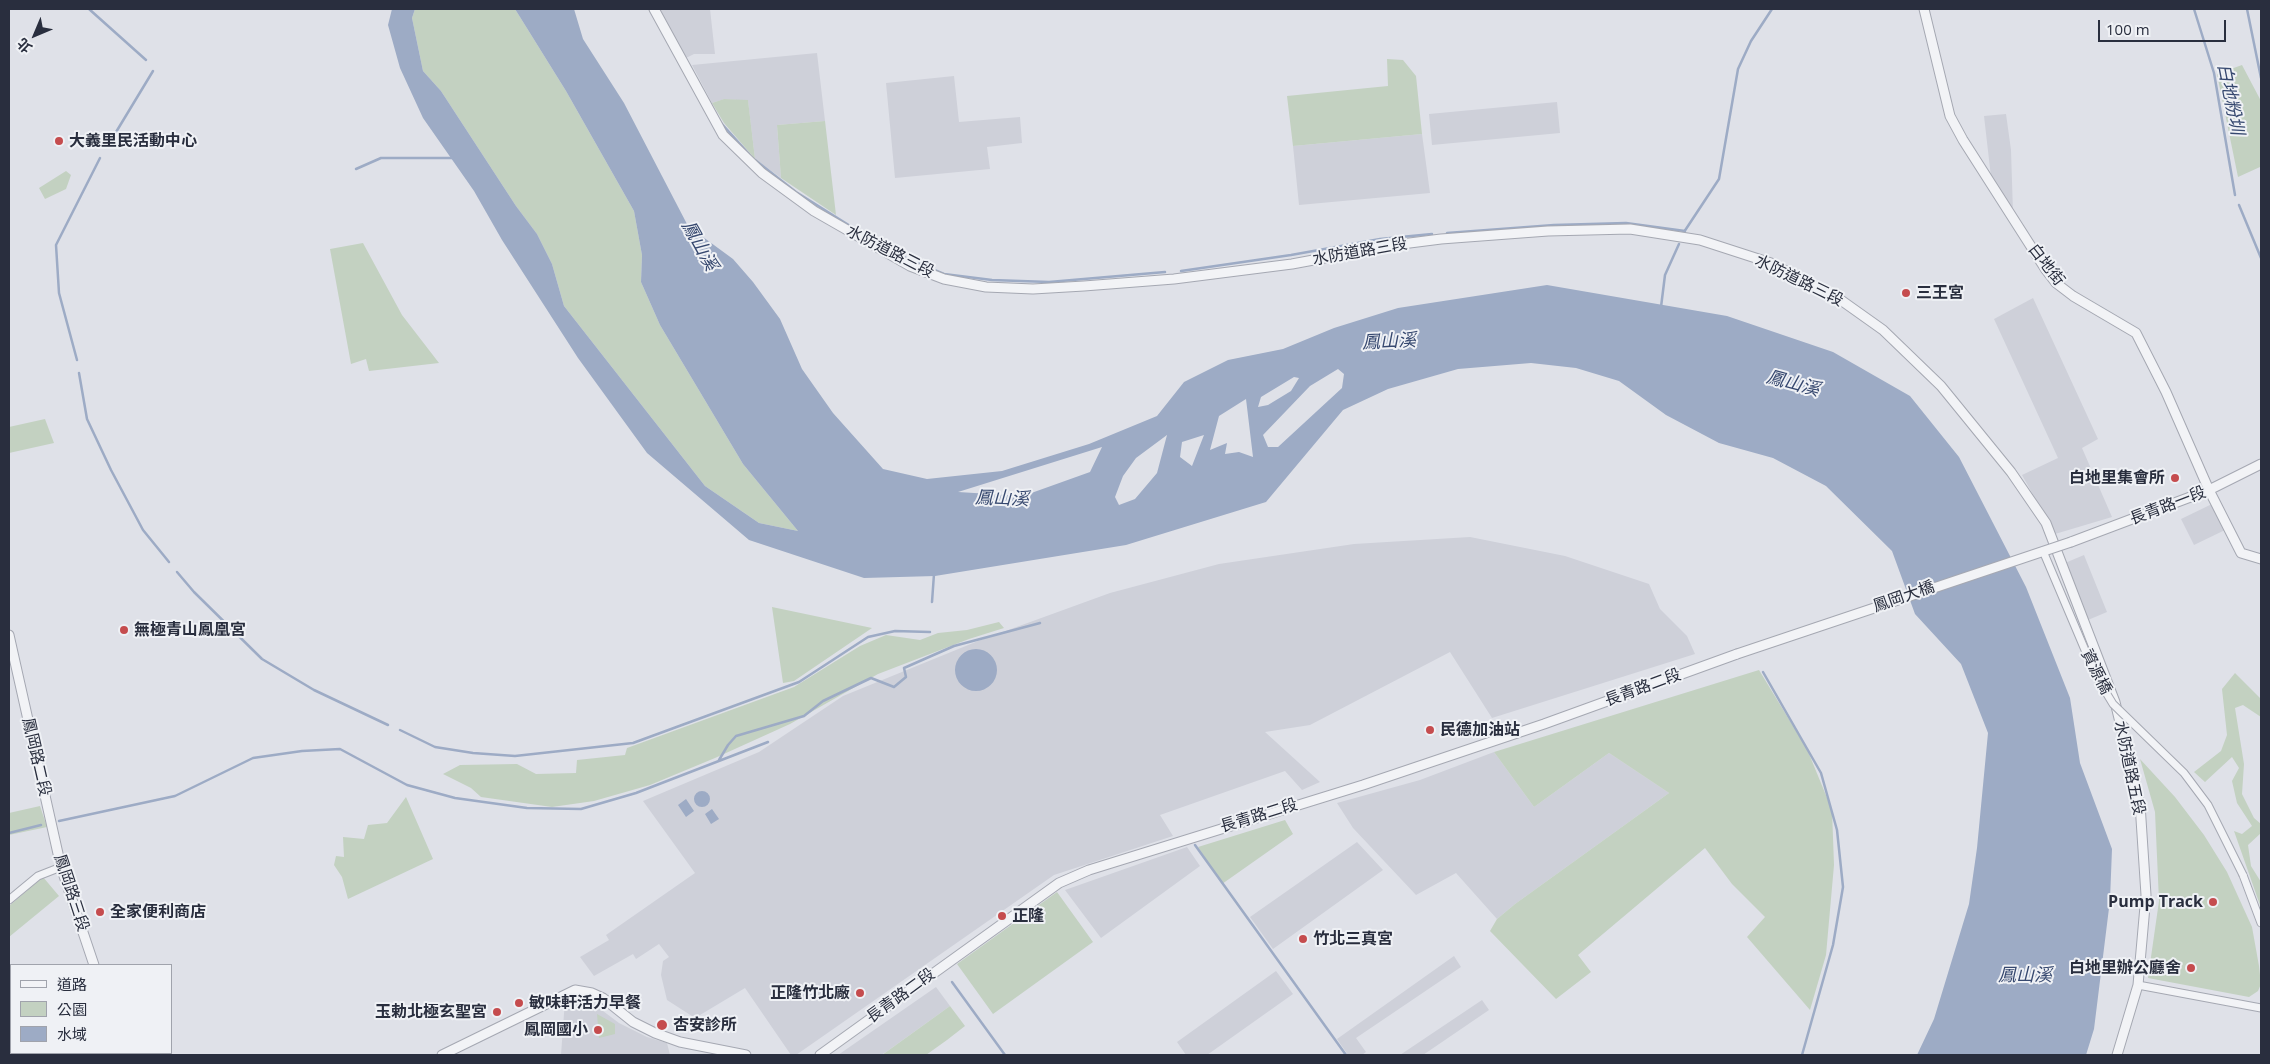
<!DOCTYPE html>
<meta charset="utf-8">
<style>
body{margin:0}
#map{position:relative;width:2270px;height:1064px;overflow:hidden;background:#dfe1e8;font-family:"Open Sans","Noto Sans TC",sans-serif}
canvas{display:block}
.frame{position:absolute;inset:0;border:10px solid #292e3e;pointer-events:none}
.legend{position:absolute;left:10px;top:964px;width:162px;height:90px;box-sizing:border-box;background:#eff1f5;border:1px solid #a0a3ac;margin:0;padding:6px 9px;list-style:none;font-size:15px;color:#292e3e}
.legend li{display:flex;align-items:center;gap:10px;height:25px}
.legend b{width:25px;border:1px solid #a0a3ac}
.north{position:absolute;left:10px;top:10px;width:50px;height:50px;-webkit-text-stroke:4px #eff1f5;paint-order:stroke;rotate:225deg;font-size:14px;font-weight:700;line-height:20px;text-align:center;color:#292e3e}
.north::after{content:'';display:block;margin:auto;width:18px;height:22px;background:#292e3e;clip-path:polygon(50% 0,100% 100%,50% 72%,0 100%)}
.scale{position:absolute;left:2098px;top:20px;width:128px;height:22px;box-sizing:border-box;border:2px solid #292e3e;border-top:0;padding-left:6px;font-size:15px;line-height:18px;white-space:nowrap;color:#292e3e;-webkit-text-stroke:4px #eff1f5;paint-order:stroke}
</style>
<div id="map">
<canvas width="2270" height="1064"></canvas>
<div class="frame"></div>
<ul class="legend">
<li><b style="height:6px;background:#f2f3f6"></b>道路</li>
<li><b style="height:14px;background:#c3d1c1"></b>公園</li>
<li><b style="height:14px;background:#9dabc5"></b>水域</li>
</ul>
<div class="north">北</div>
<div class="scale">100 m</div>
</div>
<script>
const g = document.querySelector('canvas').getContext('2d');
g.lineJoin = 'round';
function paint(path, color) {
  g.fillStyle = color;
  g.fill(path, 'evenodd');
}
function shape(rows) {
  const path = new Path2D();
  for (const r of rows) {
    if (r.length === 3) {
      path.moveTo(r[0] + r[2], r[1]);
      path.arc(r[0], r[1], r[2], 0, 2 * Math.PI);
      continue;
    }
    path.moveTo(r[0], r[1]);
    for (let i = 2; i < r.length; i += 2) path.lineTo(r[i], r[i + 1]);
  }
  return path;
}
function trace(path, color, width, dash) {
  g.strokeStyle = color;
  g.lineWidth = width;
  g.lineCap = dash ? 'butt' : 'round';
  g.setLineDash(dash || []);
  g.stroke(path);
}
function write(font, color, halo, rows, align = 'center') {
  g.font = font + ' "Open Sans","Noto Sans TC",sans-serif';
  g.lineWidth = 4;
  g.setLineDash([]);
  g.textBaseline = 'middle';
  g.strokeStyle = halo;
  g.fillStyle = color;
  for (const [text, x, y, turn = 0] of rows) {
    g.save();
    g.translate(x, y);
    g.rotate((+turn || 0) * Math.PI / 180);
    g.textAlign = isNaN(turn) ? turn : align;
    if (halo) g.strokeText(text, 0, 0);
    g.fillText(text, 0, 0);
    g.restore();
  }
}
paint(shape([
 [657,9,710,9,715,54,694,54,684,59],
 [817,53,825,121,777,125,781,178,755,159,748,101,725,99,712,103,692,65],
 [954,76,959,122,1020,117,1022,143,987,147,990,169,895,178,886,83],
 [1557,102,1560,133,1432,145,1429,114],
 [2006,114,2011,150,2013,213,1991,177,1984,116],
 [1422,134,1430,193,1299,205,1293,146],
 [2033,298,2098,439,2082,448,2112,517,2055,534,2022,475,2058,458,1994,319],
 [2212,504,2225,530,2194,545,2181,519],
 [1470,537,1565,556,1649,584,1660,609,1687,636,1695,654,1492,718,1450,652,1310,725,1265,732,1320,782,1302,790,1285,771,1160,815,1173,836,1054,875,796,1055,791,1055,745,988,695,1018,667,1000,661,975,663,961,669,957,659,944,636,959,633,954,594,976,580,957,609,940,606,935,695,873,643,801,759,752,843,696,978,641,1110,593,1219,564,1354,544],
 [2084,555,2107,612,2088,620,2065,563],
 [1494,752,1534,807,1609,753,1669,793,1515,904,1497,919,1456,873,1416,895,1353,828,1337,803,1420,780],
 [1357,842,1383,870,1273,949,1250,917],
 [1187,847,1200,866,1101,938,1065,890],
 [1454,956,1461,967,1356,1038,1366,1052,1362,1055,1348,1055,1337,1039],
 [1276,971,1293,994,1207,1055,1186,1055,1177,1042],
 [936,987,950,1006,886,1052,881,1055,838,1055],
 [576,997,591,1002,619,1023,647,1037,667,1043,670,1055,561,1055,565,1000],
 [1482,1000,1489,1010,1423,1055,1400,1055]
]), '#ced0d9');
paint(shape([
 [415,9,515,9,566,91,634,211,642,255,641,282,660,325,743,464,798,531,759,523,705,486,564,306,552,264,537,234,516,206,441,91,423,71,412,18],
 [1387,59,1403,60,1416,76,1422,134,1293,146,1287,96,1388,86],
 [2242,65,2261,101,2261,169,2260,167,2238,177,2217,74],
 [724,99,748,100,755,159,724,123,712,103],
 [825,121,836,215,781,178,777,125],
 [66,171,71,175,66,189,45,199,39,188],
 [363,243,402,315,439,363,369,371,366,359,351,364,330,249],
 [45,419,54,443,9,453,9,427],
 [772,607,872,628,794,681,783,683],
 [999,622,1004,628,969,639,878,674,790,724,715,758,650,785,594,801,552,807,481,797,471,788,443,774,460,765,517,764,536,774,576,773,577,760,625,755,627,748,794,687,860,646,886,635,920,640,938,633,967,630],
 [1759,670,1807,749,1832,810,1834,865,1826,955,1810,1010,1747,937,1765,917,1732,884,1705,848,1578,955,1591,972,1556,999,1490,931,1497,919,1515,904,1669,793,1609,753,1534,807,1494,752],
 [2235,673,2261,699,2261,717,2243,705,2235,708,2244,764,2242,794,2254,818,2261,824,2261,833,2248,845,2251,866,2261,882,2261,908,2234,831,2242,834,2252,826,2237,803,2232,781,2239,768,2232,757,2205,782,2194,772,2221,751,2227,735,2222,689],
 [2140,759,2175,797,2204,835,2227,872,2252,927,2259,966,2261,984,2258,991,2249,997,2148,978,2159,901,2155,812],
 [406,797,433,859,348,899,342,877,334,865,336,856,344,857,343,837,364,839,368,825,387,823],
 [40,806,47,827,9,835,9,813],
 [1285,820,1293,834,1222,884,1198,847],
 [43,877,59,896,9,937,9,906],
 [1057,892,1093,942,993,1014,957,964],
 [950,1006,965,1026,947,1040,926,1055,882,1055],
 [597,1014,615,1024,615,1034,599,1038]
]), '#c3d1c1');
paint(shape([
 [392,9,415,9,412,18,423,71,441,91,516,206,537,234,552,264,564,306,705,486,759,523,798,531,743,464,660,325,641,282,642,255,634,211,566,91,515,9,574,9,583,39,624,103,688,226,733,259,753,282,780,319,802,369,833,413,883,469,927,479,1002,471,1089,444,1157,416,1184,382,1228,360,1283,349,1334,328,1398,308,1547,285,1727,316,1833,352,1910,396,1959,457,2026,587,2070,698,2080,763,2112,849,2110,900,2094,1029,2086,1055,1917,1055,1934,1019,1969,904,1977,848,1988,733,1961,664,1915,614,1892,551,1826,486,1773,458,1719,443,1666,415,1619,381,1576,368,1531,363,1458,369,1388,389,1343,410,1266,502,1126,545,935,576,864,578,749,540,647,453,578,358,502,240,474,191,423,118,400,68,388,25],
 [1338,369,1344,374,1342,388,1278,447,1268,447,1263,435,1310,386],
 [1294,377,1299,378,1291,391,1268,405,1258,407,1261,397],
 [1246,399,1253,457,1239,452,1225,454,1227,443,1210,450,1219,416],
 [1167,435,1157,473,1135,499,1119,505,1115,497,1123,476,1136,458],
 [1204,435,1192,466,1180,457,1182,442],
 [1102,447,1090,472,1023,496,958,492],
 [976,670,21],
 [702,799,8],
 [686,799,694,811,686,817,678,805],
 [712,809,719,819,711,824,705,814]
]), '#9dabc5');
trace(shape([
 [89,9,146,60],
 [2194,9,2214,73,2235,195],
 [2247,9,2261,78],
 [721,123,749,154],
 [107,147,153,71],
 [755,160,796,192,855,229],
 [356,169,381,158,453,158],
 [2239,205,2261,258],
 [1684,232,1719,179,1738,69,1751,41,1772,9],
 [1447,233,1554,225,1626,223,1685,231],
 [901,256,944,274,992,280,1049,282,1165,272],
 [1181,271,1291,255,1380,239,1432,234],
 [1661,307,1665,275,1679,244],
 [77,360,59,293,56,245,100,158],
 [79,373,87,419,111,470,143,530,169,562],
 [177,572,194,592,262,659,314,690,388,725],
 [932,602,934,574],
 [1763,672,1821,773,1837,830,1843,887,1833,945,1802,1055],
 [400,730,435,747,473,753,515,756,633,743,799,682,868,637,895,631,930,632],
 [719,760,728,745,736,736,804,716,823,701,871,678,894,687,906,677,904,668,954,646,1040,623],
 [59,821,175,796,253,758,302,751,340,749,407,785,455,798,527,808,581,809,636,793,768,742],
 [9,833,41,825],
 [1195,845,1346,1055],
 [952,982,1005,1055]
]), '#9dabc5', 2.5);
const minor = shape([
 [2243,875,2261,923],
 [9,900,38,876,61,867],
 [2138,985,2261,1008]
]);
const tertiary = shape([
 [654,9,723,135,762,173,814,211,910,266,944,279,986,287,1033,289,1084,286,1174,279,1292,264,1394,245,1441,239,1548,231,1630,229,1700,240,1771,263,1838,298,1883,330,1941,386,2011,472,2046,523,2115,702,2140,804,2146,895,2138,985,2117,1055],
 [1924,9,1950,116,1963,140,2046,270,2056,283,2073,296,2136,333,2166,392,2209,490,2241,553,2261,559],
 [2071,542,2209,490,2261,464],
 [9,635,61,867,94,965],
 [125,1053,126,1055],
 [442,1055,575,990,592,993,603,998,633,1022,655,1033,680,1042,746,1055],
 [820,1055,1059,883,1089,870,1363,785,1544,724,1737,654]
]);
trace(minor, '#a5a8b2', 9);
trace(tertiary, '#a5a8b2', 11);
trace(minor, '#f2f3f6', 7);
trace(tertiary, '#f2f3f6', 9);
const minorBridge = shape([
 [2043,551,2096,676,2113,704,2184,773,2208,805,2243,875]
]);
const tertiaryBridge = shape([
 [1737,654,2071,542]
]);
trace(minorBridge, '#a5a8b2', 9, []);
trace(tertiaryBridge, '#a5a8b2', 11, []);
trace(minorBridge, '#f2f3f6', 7);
trace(tertiaryBridge, '#f2f3f6', 9);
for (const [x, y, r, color] of [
 [59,141,5,"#c54c4e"],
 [1906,293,5,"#c54c4e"],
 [2175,478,5,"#c54c4e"],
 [124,630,5,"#c54c4e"],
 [1430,730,5,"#c54c4e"],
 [2213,902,5,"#c54c4e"],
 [100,912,5,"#c54c4e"],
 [1002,916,5,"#c54c4e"],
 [1303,939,5,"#c54c4e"],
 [2191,968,5,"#c54c4e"],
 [860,993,5,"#c54c4e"],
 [519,1003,5,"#c54c4e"],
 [497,1012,5,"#c54c4e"],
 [662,1025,6,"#c54c4e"],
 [598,1030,5,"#c54c4e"]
]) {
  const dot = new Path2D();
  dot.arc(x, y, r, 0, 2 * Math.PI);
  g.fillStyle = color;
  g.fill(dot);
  trace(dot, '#eff1f5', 2);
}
write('bold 16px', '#292e3e', '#eff1f5', [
 ["大義里民活動中心",69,141],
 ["三王宮",1916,293],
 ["白地里集會所",2165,478,"right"],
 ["無極青山鳳凰宮",134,630],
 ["民德加油站",1440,730],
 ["Pump Track",2203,902,"right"],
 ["全家便利商店",110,912],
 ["正隆",1012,916],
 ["竹北三真宮",1313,939],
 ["白地里辦公廳舍",2181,968,"right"],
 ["正隆竹北廠",850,993,"right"],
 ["敏味軒活力早餐",529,1003],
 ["玉勅北極玄聖宮",487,1012,"right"],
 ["杏安診所",673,1025],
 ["鳳岡國小",588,1030,"right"]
], 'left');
write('16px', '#292e3e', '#eff1f5', [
 ["水防道路三段",890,252,27],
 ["水防道路三段",1360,252,-10],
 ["白地街",2046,265,52],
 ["水防道路三段",1799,281,26],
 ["長青路一段",2168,506,-21],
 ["鳳岡大橋",1904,597,-19],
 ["資源橋",2096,672,63],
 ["長青路二段",1643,688,-20],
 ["鳳岡路二段",36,757,77],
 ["水防道路五段",2129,768,78],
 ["長青路二段",1259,816,-17],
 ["鳳岡路三段",71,893,72],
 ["長青路二段",901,996,-36]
]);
write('italic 18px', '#36486f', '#eff1f5', [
 ["白地粉圳",2230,99,79],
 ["鳳山溪",699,246,61],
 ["鳳山溪",1389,342,-3],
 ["鳳山溪",1793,384,15],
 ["鳳山溪",1002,499,2],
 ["鳳山溪",2025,976]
]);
</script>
